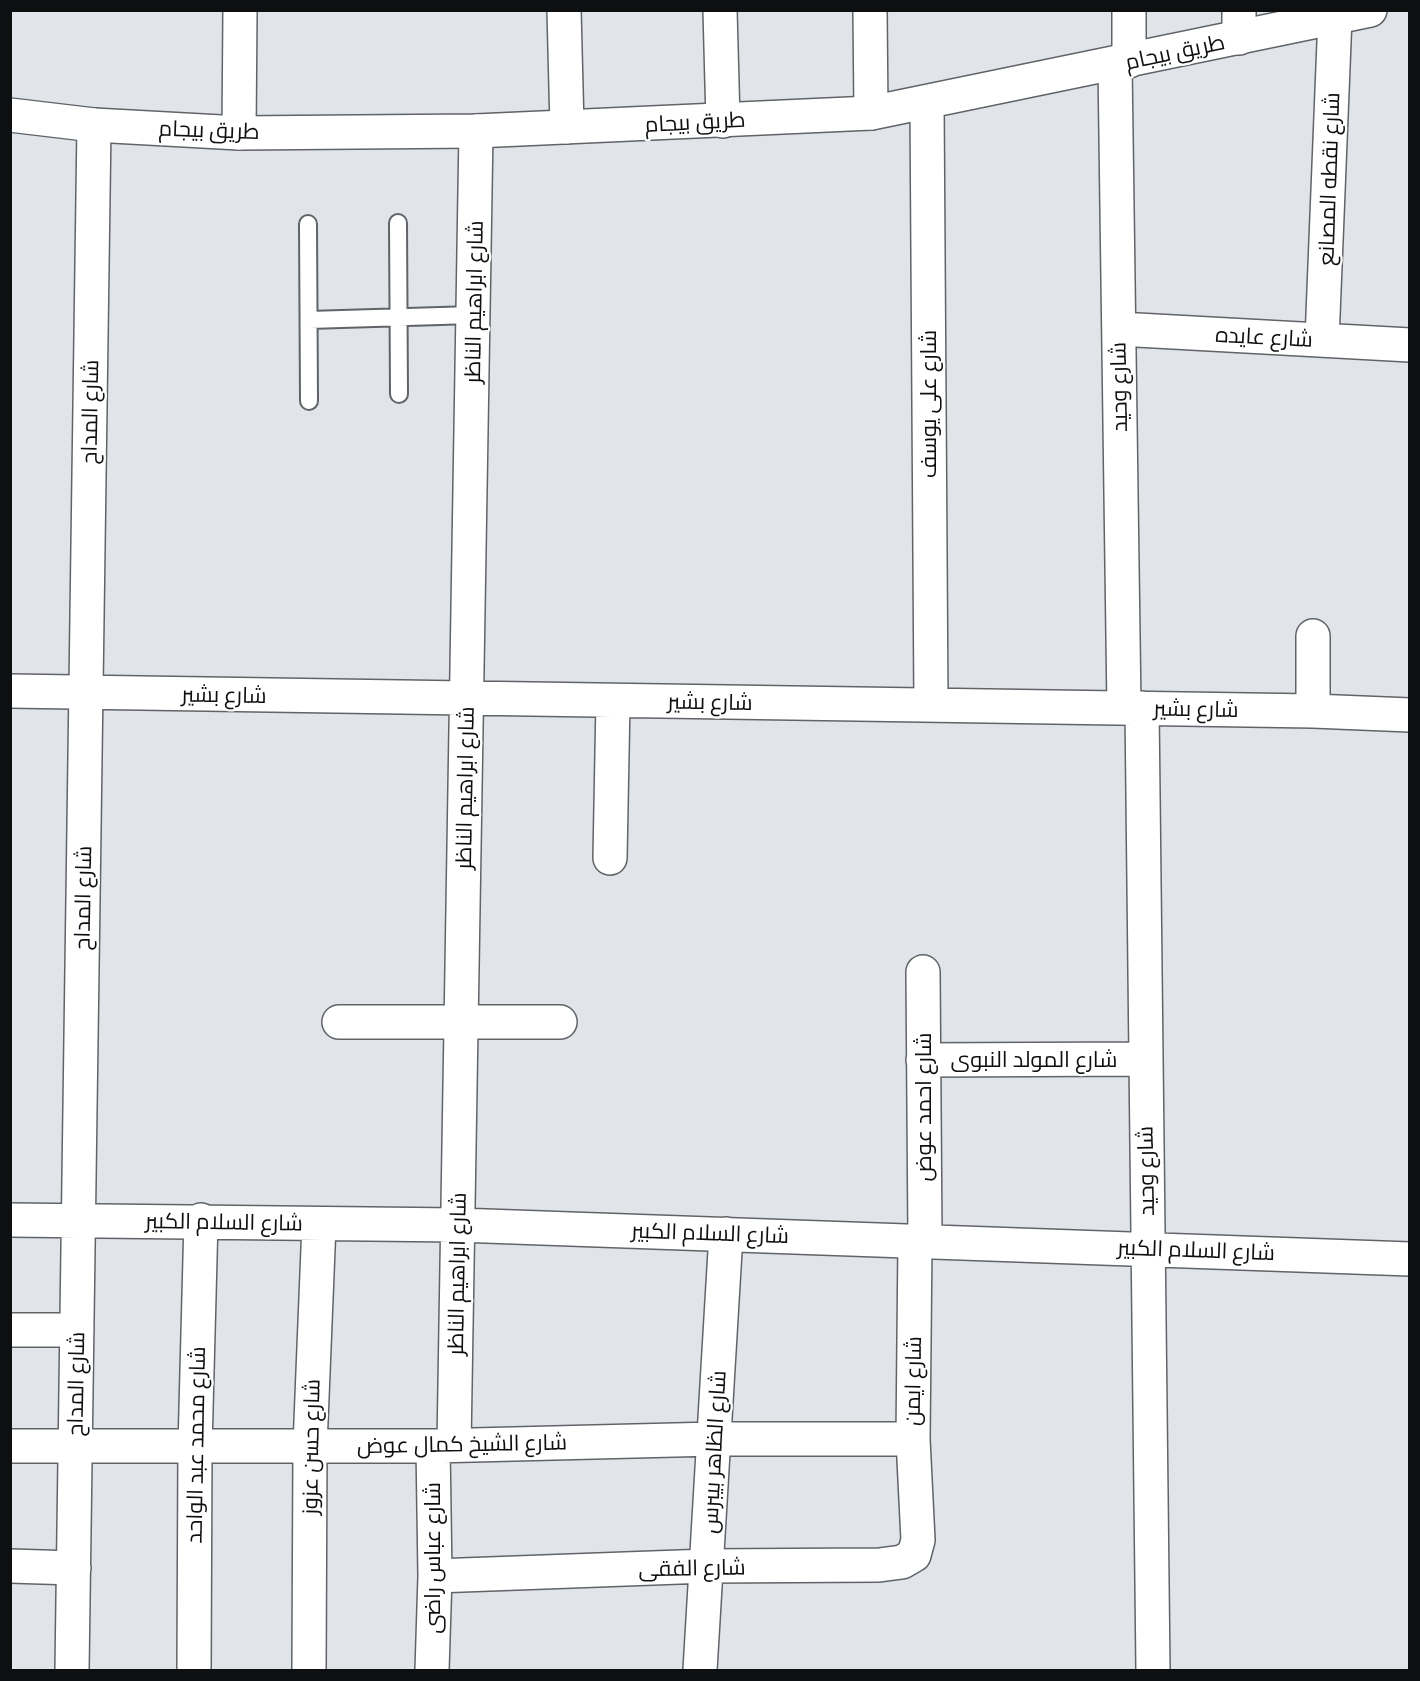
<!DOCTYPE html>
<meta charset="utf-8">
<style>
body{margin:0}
#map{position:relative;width:1420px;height:1681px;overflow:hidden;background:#e1e5ea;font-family:"Exo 2",sans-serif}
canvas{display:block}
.frame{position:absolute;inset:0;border:12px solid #0d0f10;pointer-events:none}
</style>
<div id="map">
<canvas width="1420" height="1681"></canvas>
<div class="frame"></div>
</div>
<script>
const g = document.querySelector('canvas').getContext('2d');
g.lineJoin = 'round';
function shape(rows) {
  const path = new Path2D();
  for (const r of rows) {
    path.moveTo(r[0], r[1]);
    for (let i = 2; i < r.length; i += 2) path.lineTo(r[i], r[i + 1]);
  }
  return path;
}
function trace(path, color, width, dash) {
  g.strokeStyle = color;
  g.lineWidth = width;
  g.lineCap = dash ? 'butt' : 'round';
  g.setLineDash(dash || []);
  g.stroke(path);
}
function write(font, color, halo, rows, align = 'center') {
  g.font = font + ' "Exo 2",Cairo,sans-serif';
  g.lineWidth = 4.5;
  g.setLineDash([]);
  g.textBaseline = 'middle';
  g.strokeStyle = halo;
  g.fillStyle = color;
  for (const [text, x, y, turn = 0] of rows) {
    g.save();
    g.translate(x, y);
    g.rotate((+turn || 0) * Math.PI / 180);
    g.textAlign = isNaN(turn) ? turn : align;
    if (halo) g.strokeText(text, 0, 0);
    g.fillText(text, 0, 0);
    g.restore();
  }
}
const lane = shape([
 [398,223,399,394],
 [308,224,309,401],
 [309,320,473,315]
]);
const street = shape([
 [564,10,567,127],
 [720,10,723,121],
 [870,10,871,113],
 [1129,10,1129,61],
 [1239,10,1239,38],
 [1115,65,1124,708],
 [927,103,931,705],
 [239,133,240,10],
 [1119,329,1410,345],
 [1322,340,1335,17],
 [1313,636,1313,711],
 [10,691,1313,711,1410,715],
 [1142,708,1153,1670],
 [610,858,613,701],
 [923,972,925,1241],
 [339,1022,560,1022],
 [923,1060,1145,1059],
 [10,1220,458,1225,1410,1259],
 [10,1330,77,1330],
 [454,1445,476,131],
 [10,1446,433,1446,715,1439,913,1439],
 [10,1566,74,1568],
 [435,1576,707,1566,879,1565,902,1562,914,1555,918,1540,913,1439,915,1241],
 [72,1670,94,125],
 [194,1670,195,1447,201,1220],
 [309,1670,310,1446,319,1224],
 [432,1670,435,1576,433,1446],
 [700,1670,726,1234]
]);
const secondary = shape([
 [10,115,94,125,239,133,476,131,871,113,1370,10]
]);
trace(lane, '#606468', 20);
trace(street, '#606468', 36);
trace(secondary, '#606468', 36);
trace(lane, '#fff', 16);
trace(street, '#fff', 33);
trace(secondary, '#fff', 33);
write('22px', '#0d0f10', '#fff', [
 ["طريق بيجام",1175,52,-12],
 ["طريق بيجام",695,122,-3],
 ["طريق بيجام",209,130,2],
 ["شارع نقطه المصانع",1329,179,-88],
 ["شارع ابراهيم الناظر",474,302,-89],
 ["شارع عايده",1264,337,3],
 ["شارع وحيد",1119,387,-91],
 ["شارع على يوسف",929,404,-90],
 ["شارع المداح",90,412,-89],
 ["شارع بشير",224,695,1],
 ["شارع بشير",710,702,1],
 ["شارع بشير",1196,709,1],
 ["شارع ابراهيم الناظر",465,788,-89],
 ["شارع المداح",83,898,-89],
 ["شارع المولد النبوى",1034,1060],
 ["شارع احمد عوض",924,1107,-90],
 ["شارع وحيد",1146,1171,-91],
 ["شارع السلام الكبير",224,1222,1],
 ["شارع السلام الكبير",710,1233,2],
 ["شارع السلام الكبير",1196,1250,2],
 ["شارع ابراهيم الناظر",457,1274,-89],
 ["شارع ايمن",913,1381,-89],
 ["شارع المداح",76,1384,-89],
 ["شارع الشيخ كمال عوض",462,1444,-1],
 ["شارع محمد عبد الواحد",196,1445,-89],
 ["شارع حسن عزوز",311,1447,-89],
 ["شارع الظاهر بيبرس",714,1452,-87],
 ["شارع عباس راضى",433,1558,-90],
 ["شارع الفقى",692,1568,-1]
]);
</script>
